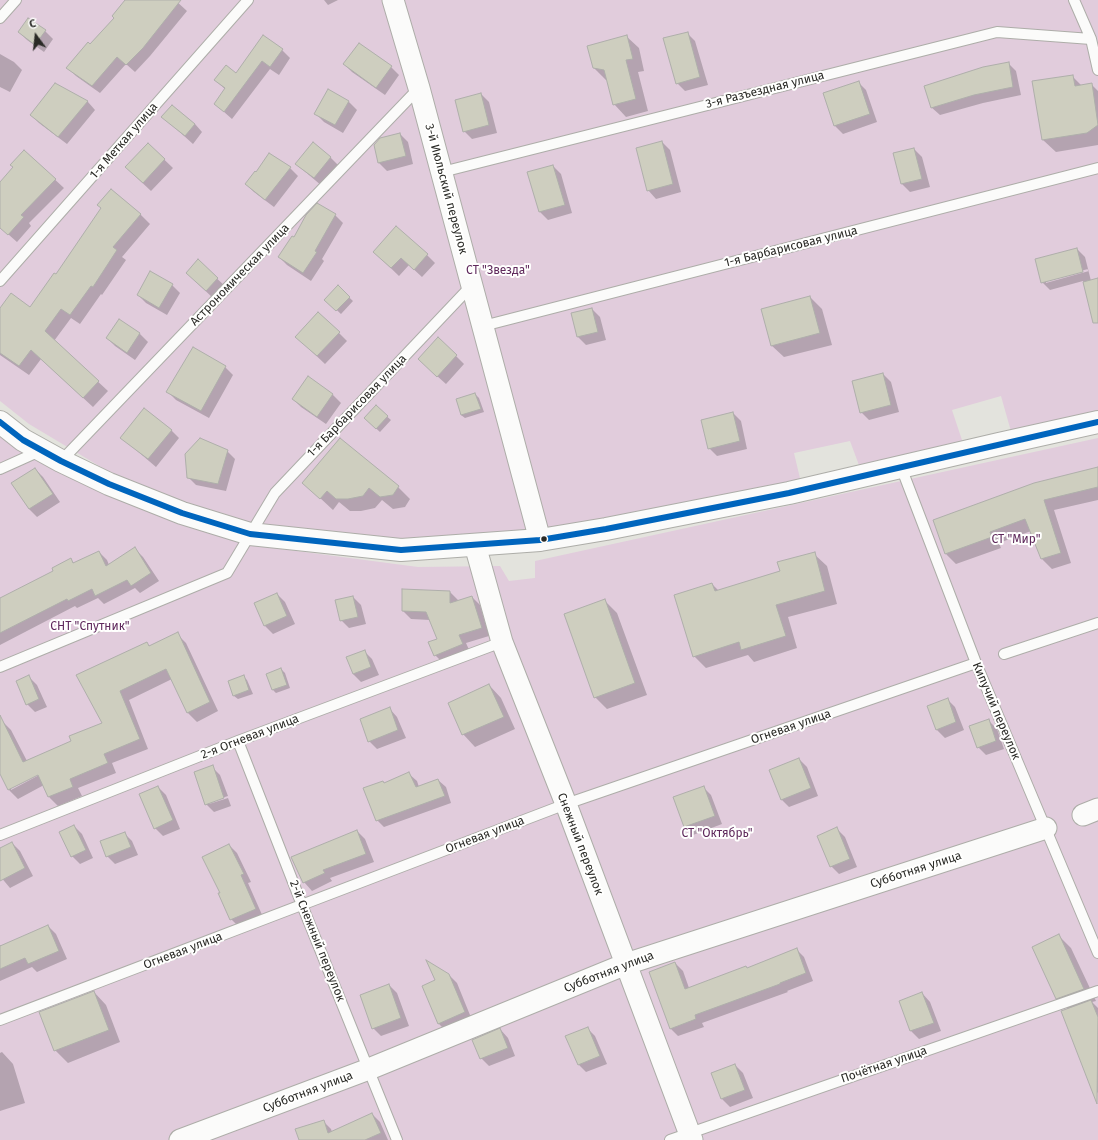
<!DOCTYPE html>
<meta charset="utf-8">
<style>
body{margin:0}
#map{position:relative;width:1098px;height:1140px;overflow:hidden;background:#e3e3dd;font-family:"Fira Sans",sans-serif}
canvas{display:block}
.north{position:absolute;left:16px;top:16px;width:40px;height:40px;-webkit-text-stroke:3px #fffffe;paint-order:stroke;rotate:345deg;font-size:11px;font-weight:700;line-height:16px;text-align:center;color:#2a2a26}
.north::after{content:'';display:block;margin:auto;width:14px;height:18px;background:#2a2a26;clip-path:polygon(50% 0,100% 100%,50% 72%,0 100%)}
</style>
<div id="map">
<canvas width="1098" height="1140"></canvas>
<div class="north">С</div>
</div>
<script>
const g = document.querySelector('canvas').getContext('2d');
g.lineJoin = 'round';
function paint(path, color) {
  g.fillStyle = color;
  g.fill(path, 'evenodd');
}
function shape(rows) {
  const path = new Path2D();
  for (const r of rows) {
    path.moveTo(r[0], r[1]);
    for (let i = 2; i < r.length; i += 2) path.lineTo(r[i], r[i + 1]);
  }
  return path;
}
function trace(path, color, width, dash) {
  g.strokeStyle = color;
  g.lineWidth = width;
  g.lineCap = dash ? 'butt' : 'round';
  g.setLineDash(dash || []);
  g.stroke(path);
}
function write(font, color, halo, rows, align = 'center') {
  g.font = font + ' "Fira Sans",sans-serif';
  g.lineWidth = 4;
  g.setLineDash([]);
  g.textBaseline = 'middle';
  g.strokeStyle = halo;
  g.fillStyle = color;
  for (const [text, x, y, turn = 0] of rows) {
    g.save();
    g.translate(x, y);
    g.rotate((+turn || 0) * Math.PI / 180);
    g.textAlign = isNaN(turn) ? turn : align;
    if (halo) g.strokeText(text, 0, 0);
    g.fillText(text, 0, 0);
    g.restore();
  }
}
paint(shape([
 [0,0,1098,0,1098,422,1014,442,1001,396,952,410,968,458,863,476,850,441,794,453,803,491,534,543,329,538,247,526,136,488,29,424,0,401],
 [0,429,80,474,184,525,251,545,418,567,500,566,509,581,535,578,535,561,1098,438,1098,1140,0,1140]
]), '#e1ccdc');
paint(shape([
 [126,0,175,0,187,11,150,56,135,72,126,64,100,93,76,76,68,68,115,18],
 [324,0,338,0,328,5],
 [45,31,53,39,44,52,27,40,19,32],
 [687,33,695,41,708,85,685,91,677,83],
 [626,36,639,48,644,71,638,72,648,111,626,117,614,104,608,80,606,80,594,68],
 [263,37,282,50,290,58,279,75,270,69,232,119,215,104,226,90,215,80,237,74],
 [0,54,14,62,22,70,10,92,0,87],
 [1008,63,1016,71,1021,95,983,103,940,115,931,107],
 [344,64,391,67,399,75,385,95,352,72],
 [1072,76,1082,86,1091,84,1098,91,1098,145,1056,152,1043,140],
 [858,82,866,90,877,122,843,134,835,126,824,94],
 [55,84,88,102,95,110,67,144,39,123,31,115],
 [329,91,349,102,357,110,343,133,324,122,316,114],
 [481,94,489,102,497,133,472,139,464,131],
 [163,117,195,124,202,132,193,144],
 [400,134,408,142,413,164,387,171,379,163],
 [662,142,670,150,681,192,656,199,648,190],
 [148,144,173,168,151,191,134,175],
 [914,149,922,157,930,187,910,192,902,184,894,153],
 [24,151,64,188,29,223,31,226,17,242,0,227,0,183,14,168],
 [330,157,338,165,322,186,296,164],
 [553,166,561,174,572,213,548,220,540,212],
 [290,168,298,176,274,207,254,192,246,184,256,173],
 [102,209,140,214,150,224,122,257,126,260,102,295,101,294,80,324,71,318,54,341,108,391,93,407,41,359,29,375,0,355,0,310,31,309,56,275],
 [335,215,343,223,322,259,324,261,311,281,287,265,279,257,294,238],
 [1077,249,1085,257,1091,281,1098,279,1098,311,1089,303,1083,281,1050,290,1042,282],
 [1088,269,1089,271,1046,283,1046,280],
 [374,252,427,255,435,263,422,277,409,265,399,276],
 [198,261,226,287,214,299,195,281],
 [172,285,180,293,167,315,146,303,138,295],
 [338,287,353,301,341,314,326,300],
 [810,297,822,309,832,345,784,357,771,345],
 [592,309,600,317,606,340,586,345,578,337,572,314],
 [120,321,140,334,148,342,135,360,115,346,107,338],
 [339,333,347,341,325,364,305,345],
 [456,356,464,364,446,384,427,367],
 [225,367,233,375,209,418,176,400,168,392],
 [883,374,891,382,899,412,869,420,861,412],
 [308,377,333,395,341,403,326,424,301,407,293,399],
 [475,394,479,398,484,412,465,418,461,415],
 [376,407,391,420,380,432,369,422],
 [733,413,741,421,747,449,717,456,709,448],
 [171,430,179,438,156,467,122,438],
 [227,451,235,459,226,491,196,485,188,477],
 [1098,468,1098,500,1054,510,1071,563,1052,569,1042,559,1031,531,999,543,1001,548,956,564,946,554],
 [35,469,43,477,60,502,37,517,29,509,13,484],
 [304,483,398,487,410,499,405,507,393,509,382,500,375,508,361,511,350,511,339,502,333,510],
 [135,549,143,557,159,581,140,593,135,588,104,604,98,598,77,608,75,606,0,645,0,608,71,560,75,564,99,552,107,560,109,565],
 [814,554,827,566,837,604,788,617,797,648,754,662,748,655,706,668,694,656,712,584,719,591,781,571],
 [403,590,450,592,459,601,472,597,480,605,489,636,466,643,470,652,443,663,435,655,438,639,430,620,411,619,403,611],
 [277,594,285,602,295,624,273,634,265,626,255,604],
 [353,597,361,605,366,624,349,628,341,620],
 [605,601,617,613,647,695,607,709,595,697],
 [177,634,186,643,218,711,197,722,187,712,172,679,129,700,148,749,112,763,116,773,78,788,82,796,58,806,49,797,44,785,18,799,9,790,0,772,0,721,2,721,11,730,27,761,73,742,103,724,78,675,147,644,150,646],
 [42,771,43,773,11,790,11,788],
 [364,651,372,659,379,675,361,682,353,674],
 [281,669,285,673,290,688,276,693,273,690],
 [243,676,247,680,253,694,238,699,234,696,229,682],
 [29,677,37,685,47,707,35,712,27,704],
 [489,685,501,698,515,729,475,747,463,734],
 [947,699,955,707,964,730,945,738,936,729],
 [389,708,397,717,406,738,377,749,369,741],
 [989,721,997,729,1004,749,986,755,978,747],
 [799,759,807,767,818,796,789,807,781,799],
 [212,767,220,775,228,796,209,802,209,804,228,798,231,806,214,812,206,804],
 [409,774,417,781,419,787,438,780,446,787,451,803,384,827,377,820,385,784],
 [158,787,166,795,180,829,163,836,155,828],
 [703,787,711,795,722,824,693,835,685,827],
 [74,826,82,834,93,858,80,864,72,856],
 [837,829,845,837,857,867,839,874,831,866],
 [357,831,365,839,374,862,330,878,332,881,312,891,304,882],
 [124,833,132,841,138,855,115,864,107,856],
 [12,843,20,851,33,876,10,888,0,876,0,849],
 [229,845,237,853,251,882,248,883,263,917,239,927,231,919],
 [48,926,56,934,67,959,37,972,32,967,0,981,0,945,2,946],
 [1059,936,1071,948,1096,1001,1092,1002,1098,1008,1098,1093,1091,1086,1068,1009,1057,998],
 [796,949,804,957,813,981,787,991,788,992,702,1023,704,1027,678,1036,670,1028,675,963,683,971,689,988,747,969],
 [449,975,457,983,472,1020,446,1031,438,1023],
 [389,985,397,993,409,1026,381,1036,373,1028],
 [94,992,106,1005,120,1042,68,1063,55,1050],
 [922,993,930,1002,941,1031,919,1039,911,1031],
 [587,1028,595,1036,607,1064,586,1072,578,1064],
 [500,1029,508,1038,515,1056,489,1066,481,1058],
 [2,1052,13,1064,25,1103,0,1111,0,1053],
 [735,1065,743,1073,753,1098,730,1107,722,1099,712,1073],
 [372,1114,380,1122,388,1140,300,1140,323,1121,331,1129,332,1132]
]), '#0003');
const building = shape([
 [125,0,181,0,143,48,126,65,117,57,92,86,66,68,88,42,90,44,114,18,112,16,125,0],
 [28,18,46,30,35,45,18,32,28,18],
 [688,32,700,77,676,84,663,38,688,32],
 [263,35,283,49,270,67,262,61,224,112,214,104,225,88,214,80,226,65,236,73,263,35],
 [627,35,633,59,626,60,636,99,613,105,604,70,593,68,587,46,627,35],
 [359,43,392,66,376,88,343,64,359,43],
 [1009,62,1013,87,974,95,931,108,924,86,983,67,1009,62],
 [1073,75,1075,86,1092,83,1098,125,1087,133,1042,140,1032,81,1073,75],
 [859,81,870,114,834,126,823,93,859,81],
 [55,83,88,101,58,137,30,115,55,83],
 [328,89,349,101,335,125,314,114,328,89],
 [481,93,489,125,463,132,455,100,481,93],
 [172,105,195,124,185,136,161,117,172,105],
 [400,133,406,156,378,163,374,145,380,138,400,133],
 [662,141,673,184,647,191,636,148,662,141],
 [313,142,331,157,314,178,295,164,313,142],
 [148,143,165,159,143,183,125,167,148,143],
 [914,148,922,179,901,184,893,153,914,148],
 [24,150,56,179,21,215,24,217,8,235,0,228,0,182,13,167,10,165,24,150],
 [269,153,291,167,265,200,245,184,255,171,256,172,269,153],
 [553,165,565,205,539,212,527,172,553,165],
 [111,189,141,214,113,247,117,250,93,287,91,286,70,315,61,309,45,331,99,381,83,398,31,350,19,366,0,353,0,308,11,293,30,307,54,273,56,274,101,208,97,205,111,189],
 [317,203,336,214,315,251,317,252,303,273,278,257,292,236,294,237,306,215,317,203],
 [396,226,428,254,414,270,401,258,391,268,373,252,396,226],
 [1077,248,1083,272,1041,283,1035,259,1077,248],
 [198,259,218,278,206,291,186,273,198,259],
 [150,271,173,284,159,308,137,295,150,271],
 [1098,278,1098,323,1093,323,1083,282,1098,278],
 [338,285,350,297,336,311,324,300,338,285],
 [810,296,820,333,771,346,761,309,810,296],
 [592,308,598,332,577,337,571,313,592,308],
 [318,312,340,332,317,356,295,337,318,312],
 [119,319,140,333,127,353,106,338,119,319],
 [438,337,457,355,437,377,418,359,438,337],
 [193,347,226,366,201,411,166,392,193,347],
 [883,373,891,405,860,413,852,381,883,373],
 [308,376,333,394,317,417,292,399,308,376],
 [475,393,481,409,461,415,456,399,475,393],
 [376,405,388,416,376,429,364,418,376,405],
 [144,408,172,430,148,459,120,438,144,408],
 [733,412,740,441,708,449,701,420,733,412],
 [200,438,228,450,218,484,187,478,185,454,200,438],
 [340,438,399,486,393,495,380,497,369,488,363,496,348,499,336,499,327,491,320,499,302,483,340,438],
 [1098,467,1098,487,1044,500,1061,553,1041,559,1025,519,990,532,992,537,945,554,933,520,1034,483,1098,467],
 [35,468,53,494,29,509,11,483,35,468],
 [135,547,151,573,131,586,127,580,95,596,92,589,68,601,67,599,0,633,0,598,53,571,52,568,71,558,73,563,99,551,106,566,135,547],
 [815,552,825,591,776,605,786,636,741,650,739,642,693,657,674,595,712,583,715,591,780,571,777,562,815,552],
 [402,589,450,591,450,603,472,596,482,628,459,635,463,644,434,656,428,642,437,639,426,612,402,611,402,589],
 [277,593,287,616,264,626,254,603,277,593],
 [353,596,358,617,340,621,335,600,353,596],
 [605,599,635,683,594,698,564,614,605,599],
 [178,632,210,702,187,713,166,669,120,691,140,739,104,754,108,763,70,779,73,787,48,797,38,775,8,790,0,774,0,715,23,762,71,741,69,736,102,723,76,675,147,642,149,646,178,632],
 [365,650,371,667,353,674,346,657,365,650],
 [281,668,287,685,272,690,266,674,281,668],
 [29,675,39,699,26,705,16,681,29,675],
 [244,675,249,690,233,696,228,681,244,675],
 [489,684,504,717,462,735,448,703,489,684],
 [948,698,956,722,936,730,927,706,948,698],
 [390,707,398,730,368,742,360,719,390,707],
 [989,719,996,741,977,748,969,726,989,719],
 [799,758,811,788,781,800,769,770,799,758],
 [213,765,224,798,205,805,194,772,213,765],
 [409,772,416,787,438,779,445,796,376,821,363,788,383,781,384,783,409,772],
 [158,786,173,820,154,829,139,794,158,786],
 [704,786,715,816,684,827,673,797,704,786],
 [74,825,86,850,71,857,59,832,74,825],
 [837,827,850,859,830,867,817,836,837,827],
 [357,830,366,854,323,870,325,873,303,883,291,857,357,830],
 [125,832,131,847,106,857,100,841,125,832],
 [12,842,25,868,0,881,0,848,12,842],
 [229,844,244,874,241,875,256,909,230,920,218,893,220,893,202,857,229,844],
 [48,925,59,951,28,964,25,958,0,969,0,946,48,925],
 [1059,934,1084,989,1056,999,1032,947,1059,934],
 [797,948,806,973,780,983,780,984,695,1015,696,1019,670,1029,649,972,675,962,685,989,746,966,747,968,797,948],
 [426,960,449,974,465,1012,438,1024,422,986,435,980,426,960],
 [389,984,401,1018,372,1029,360,995,389,984],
 [94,991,109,1030,54,1051,39,1012,94,991],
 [922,992,934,1023,910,1031,899,1001,922,992],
 [1091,1000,1098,1017,1097,1104,1061,1011,1091,1000],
 [588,1027,600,1056,578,1065,565,1036,588,1027],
 [500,1028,508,1048,480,1059,472,1040,500,1028],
 [735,1064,745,1090,721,1099,711,1073,735,1064],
 [372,1113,381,1133,365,1140,299,1140,295,1129,324,1120,328,1133,372,1113]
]);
paint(building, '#cecebf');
trace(building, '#afafab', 1);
const service = shape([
 [1074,0,1091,39,1098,70],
 [0,18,16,0],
 [442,172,997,32,1091,39],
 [0,281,248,0],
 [483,326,1098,168],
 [61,461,419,88],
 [901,467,976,663,1098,953],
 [0,469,40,451],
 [1004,654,1098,623],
 [0,667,227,573,275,493,472,285],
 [238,741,302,905,397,1140],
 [0,835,238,741,502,642],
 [0,1020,566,804,976,663],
 [670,1140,1098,991]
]);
const minor = shape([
 [393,0,419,88,540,540],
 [475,545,502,642,566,804,692,1140],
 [1083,815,1098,809],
 [180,1140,369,1069,626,964,1046,828]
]);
const primary = shape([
 [0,422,23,440,61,461,109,484,182,513,250,534,401,550,540,540,606,529,789,493,999,444,1098,422]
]);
trace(service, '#adada8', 12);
trace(minor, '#adada8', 23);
trace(primary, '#adada8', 24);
trace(service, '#fbfbfa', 10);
trace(minor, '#fbfbfa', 21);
trace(primary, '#fbfbfa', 22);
trace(shape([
 [0,422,23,440,61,461,109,484,182,513,250,534,401,550,540,540,606,529,789,493,1098,422]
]), '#0065bd', 6);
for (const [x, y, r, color] of [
 [544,539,3.5,"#2a2a26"]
]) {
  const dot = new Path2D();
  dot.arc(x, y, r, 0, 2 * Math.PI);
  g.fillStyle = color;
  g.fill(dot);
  trace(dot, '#fffffe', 1.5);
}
write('12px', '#2a2a26', '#fffffe', [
 ["3-я Разъездная улица",765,90,-14],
 ["1-я Меткая улица",124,141,-49],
 ["3-й Июльский переулок",446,189,75],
 ["1-я Барбарисовая улица",791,247,-14],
 ["Астрономическая улица",240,275,-46],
 ["1-я Барбарисовая улица",357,406,-46],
 ["Кипучий переулок",996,711,67],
 ["Огневая улица",791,727,-19],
 ["2-я Огневая улица",250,737,-21],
 ["Огневая улица",485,835,-21],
 ["Снежный переулок",580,844,69],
 ["Субботняя улица",916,870,-18],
 ["2-й Снежный переулок",317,941,68],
 ["Огневая улица",183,951,-21],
 ["Субботняя улица",609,972,-21],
 ["Почётная улица",884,1065,-19],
 ["Субботняя улица",308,1092,-21]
]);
write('12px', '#5f295c', '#fffffe', [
 ["СТ \"Звезда\"",498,271],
 ["СТ \"Мир\"",1016,540],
 ["СНТ \"Спутник\"",90,627],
 ["СТ \"Октябрь\"",717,834]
]);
</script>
